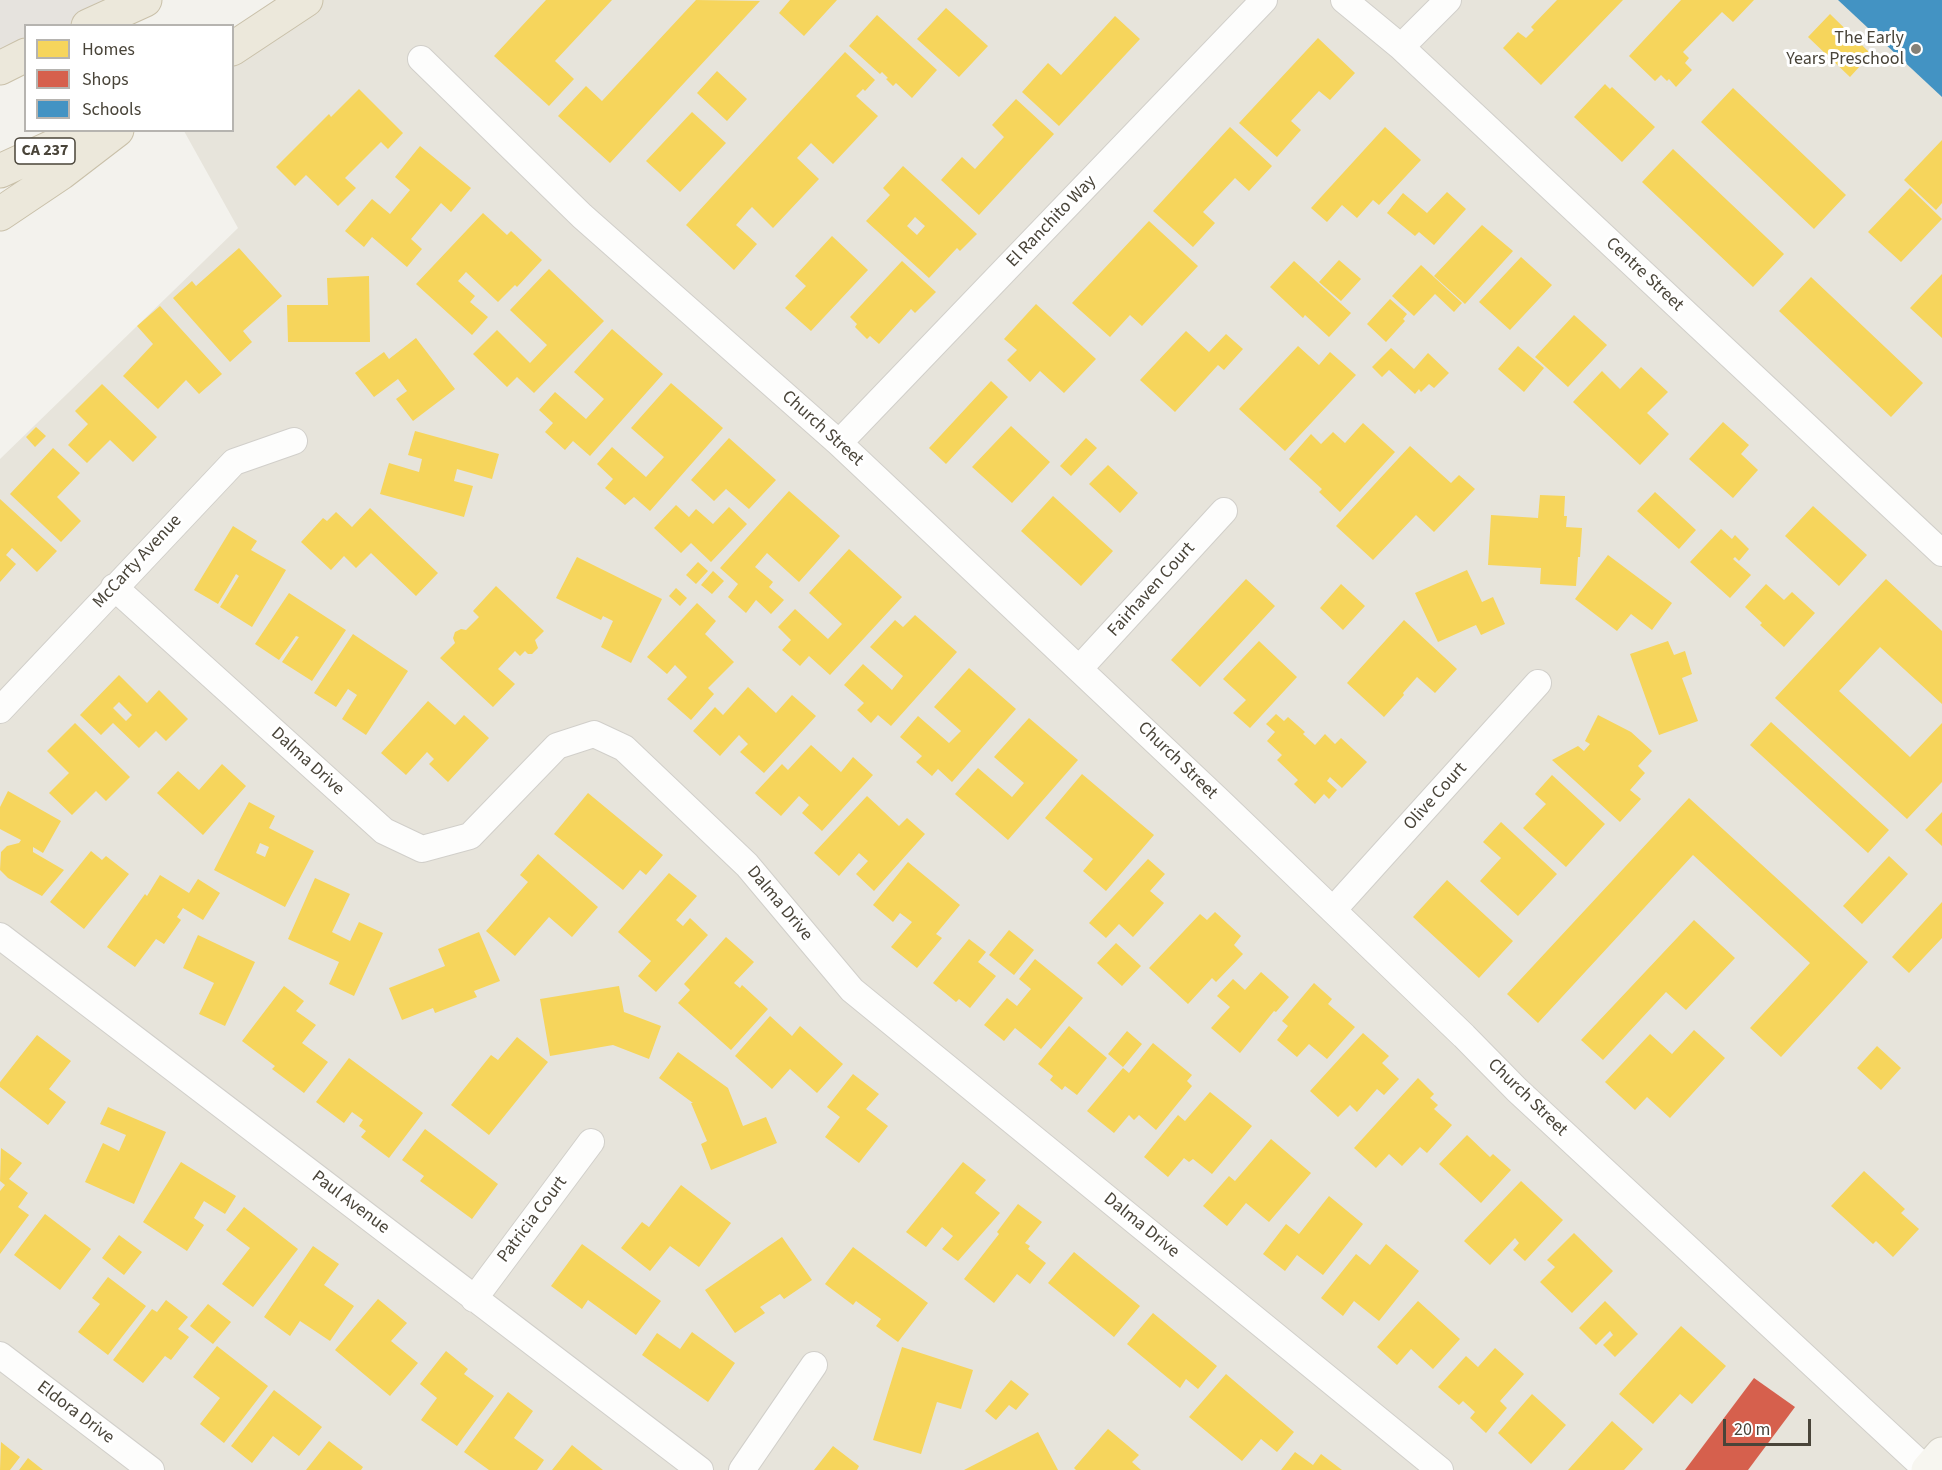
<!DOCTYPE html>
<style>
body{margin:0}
#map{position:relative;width:1942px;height:1470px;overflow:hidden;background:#f3f2ed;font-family:"Source Sans 3",sans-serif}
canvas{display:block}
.legend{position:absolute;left:24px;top:24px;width:210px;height:108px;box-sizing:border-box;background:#fff;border:2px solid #b6b4b0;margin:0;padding:8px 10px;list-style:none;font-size:18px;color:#494439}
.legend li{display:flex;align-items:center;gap:12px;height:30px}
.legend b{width:30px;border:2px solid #b6b4b0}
.scale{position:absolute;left:1723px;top:1419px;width:88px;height:27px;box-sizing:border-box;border:3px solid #494439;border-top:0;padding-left:8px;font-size:18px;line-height:21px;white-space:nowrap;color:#494439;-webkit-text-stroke:4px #fff;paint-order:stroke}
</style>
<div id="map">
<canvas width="1942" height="1470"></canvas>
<ul class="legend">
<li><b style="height:16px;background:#f6d55c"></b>Homes</li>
<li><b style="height:16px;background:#d6604d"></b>Shops</li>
<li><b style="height:16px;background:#4393c3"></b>Schools</li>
</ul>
<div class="scale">20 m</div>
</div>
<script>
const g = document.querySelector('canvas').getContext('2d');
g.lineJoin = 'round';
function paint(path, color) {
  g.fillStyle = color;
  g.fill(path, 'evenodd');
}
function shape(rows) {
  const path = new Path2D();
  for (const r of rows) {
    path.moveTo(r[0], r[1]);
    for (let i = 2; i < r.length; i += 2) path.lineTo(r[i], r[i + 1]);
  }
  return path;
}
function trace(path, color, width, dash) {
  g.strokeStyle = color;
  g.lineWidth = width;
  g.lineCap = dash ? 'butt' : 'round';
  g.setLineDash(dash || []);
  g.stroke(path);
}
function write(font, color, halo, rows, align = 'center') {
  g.font = font + ' "Source Sans 3",sans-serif';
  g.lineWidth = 6;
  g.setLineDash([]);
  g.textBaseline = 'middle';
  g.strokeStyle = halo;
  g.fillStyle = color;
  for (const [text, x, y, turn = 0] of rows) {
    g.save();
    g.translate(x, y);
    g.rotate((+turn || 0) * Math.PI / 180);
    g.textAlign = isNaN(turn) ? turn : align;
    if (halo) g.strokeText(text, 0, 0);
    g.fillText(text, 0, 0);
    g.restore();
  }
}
paint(shape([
 [306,0,1843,0,1942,90,1942,1470,0,1470,0,459,238,228,184,131,232,130,233,49]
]), '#e7e4db');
paint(shape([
 [0,0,145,0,88,25,26,26,25,55,0,68]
]), '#e6e3de');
paint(shape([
 [546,0,612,0,555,61,574,79,549,106,494,56],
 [696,0,760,1,610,163,558,116,586,86,602,101],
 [790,0,837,0,804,36,779,13],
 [1557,0,1623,0,1541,85,1503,48,1518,32,1526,38,1534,30,1531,27],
 [1681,0,1754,0,1733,22,1722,12,1683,52,1689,58,1685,63,1692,70,1676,87,1669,79,1667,81,1661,75,1655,81,1629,56],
 [946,8,988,46,959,77,917,39],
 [1830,14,1871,54,1850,77,1808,37],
 [877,15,937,70,912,98,896,83,893,86,886,79,888,78,882,72,880,74,849,46],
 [1115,16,1140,39,1059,126,1022,92,1048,63,1061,75],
 [1318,38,1355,73,1330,100,1319,91,1291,121,1301,130,1277,157,1239,123],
 [845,52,875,80,865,91,863,89,856,96,878,116,833,164,811,143,797,158,819,179,773,228,752,207,749,210,736,225,757,244,734,270,686,225],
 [717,71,747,99,727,121,697,93],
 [1605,84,1610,89,1612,87,1655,127,1622,162,1574,117],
 [1733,88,1846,195,1814,229,1701,122],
 [359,89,403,133,388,149,381,142,345,178,356,188,338,206,306,175,295,186,276,167,329,114,331,117],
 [1016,99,1054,134,979,215,941,180,962,157,975,169,1004,137,992,125],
 [692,112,726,143,680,192,646,161],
 [1230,127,1272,166,1249,191,1235,178,1203,212,1215,223,1193,247,1153,211],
 [1385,127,1421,160,1379,205,1373,200,1357,218,1342,205,1327,222,1311,208],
 [1942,140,1942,203,1936,210,1904,180],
 [420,146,471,188,451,212,441,203,411,239,422,249,407,267,372,237,364,247,345,231,372,199,390,214,410,190,395,177],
 [1673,149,1784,254,1753,287,1642,182],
 [903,166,977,234,960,251,957,248,929,278,866,221,890,195,883,188],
 [915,217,925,226,917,235,907,226],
 [1910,188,1942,219,1901,262,1868,232],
 [1447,192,1466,209,1434,245,1419,232,1415,236,1387,213,1403,193,1427,213],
 [483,213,507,235,511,231,542,260,517,287,515,285,498,302,466,272,458,281,475,296,470,302,488,317,472,335,416,284],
 [1149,221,1198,266,1142,326,1130,315,1110,337,1072,303],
 [1482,225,1513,251,1465,304,1434,276],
 [832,236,868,270,811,331,785,308,806,286,795,276],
 [239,248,282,296,243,331,252,342,230,362,173,298,192,281,196,286],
 [1521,257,1552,285,1510,330,1479,302],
 [1339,260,1361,279,1341,301,1319,282],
 [902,261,936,292,915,313,911,309,879,344,870,336,867,339,855,327,857,324,850,317],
 [1294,261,1351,313,1329,337,1305,315,1303,318,1270,287],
 [1421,265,1462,303,1454,312,1435,294,1414,316,1392,296],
 [549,269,604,321,534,393,517,377,507,387,473,354,497,330,530,363,547,345,510,310],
 [1942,274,1942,338,1910,308],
 [369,276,370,342,288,342,287,305,328,305,327,278],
 [1811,277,1923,383,1891,417,1779,311],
 [1390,299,1407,314,1403,319,1405,321,1386,342,1367,324],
 [1036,304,1096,359,1064,393,1040,371,1030,382,1007,360,1017,350,1004,339],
 [160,306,222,374,199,394,186,380,158,409,123,376,153,344,137,326],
 [1574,315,1607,345,1568,387,1535,357],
 [612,329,663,374,590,456,573,441,565,450,545,432,553,423,539,410,555,392,586,419,604,399,574,372],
 [1186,331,1209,352,1226,334,1243,349,1224,370,1218,365,1175,412,1140,380],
 [416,338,455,389,413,421,396,399,407,391,398,379,374,397,355,373,384,352,389,359],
 [1298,346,1319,365,1330,352,1356,375,1285,451,1239,409],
 [1518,346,1544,368,1524,392,1498,369],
 [1391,348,1414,369,1428,353,1449,373,1434,388,1429,384,1421,392,1419,389,1415,394,1389,370,1382,377,1372,367],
 [1641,367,1668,392,1647,413,1669,434,1640,465,1573,402,1602,371,1620,389],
 [991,381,1008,397,946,464,929,448],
 [671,383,723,428,650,511,634,497,625,505,605,488,613,479,597,464,612,447,646,477,664,457,631,428],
 [102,384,157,437,133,462,110,440,87,463,68,445,88,424,75,411],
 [1723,422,1749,445,1741,454,1758,470,1733,498,1689,459],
 [1363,423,1395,452,1340,512,1319,492,1322,489,1289,459,1311,434,1321,444,1333,432,1345,443],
 [1011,426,1050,462,1012,503,972,467],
 [36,427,46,436,35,447,26,437],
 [415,431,499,454,492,479,457,469,454,481,473,486,464,517,380,494,389,463,419,472,422,459,408,455],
 [729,438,776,480,749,509,726,489,714,501,691,480],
 [1086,438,1097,448,1071,476,1060,466],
 [1410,446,1451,483,1459,475,1475,489,1434,532,1416,515,1373,560,1336,526],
 [53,448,80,473,57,497,81,521,61,542,10,494],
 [1108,465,1138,493,1120,513,1089,484],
 [789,491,840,536,799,582,767,553,755,567,773,582,769,587,784,600,771,614,756,600,746,613,728,597,738,584,720,568],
 [1655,492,1696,530,1679,549,1637,511],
 [1540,495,1565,496,1564,516,1567,516,1566,527,1582,528,1580,557,1578,557,1576,586,1540,584,1541,568,1488,565,1491,515,1538,518],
 [1053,496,1113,551,1081,586,1021,531],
 [0,499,57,551,37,572,12,548,6,555,16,564,0,582],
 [676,505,689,517,696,509,713,524,729,507,747,524,711,562,691,543,681,553,654,528],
 [1813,506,1867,555,1839,586,1785,536],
 [370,508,438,573,416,596,371,553,356,568,344,556,331,570,301,542,323,518,327,521,336,512,352,527],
 [233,526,257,541,251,550,286,570,252,627,220,607,239,576,236,574,218,604,194,590],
 [1721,529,1732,539,1735,535,1749,549,1739,561,1735,557,1733,559,1751,575,1730,598,1690,562],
 [849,549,902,597,830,675,809,656,800,666,782,650,791,640,778,627,795,609,828,639,842,624,809,593],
 [1608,555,1672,603,1652,630,1631,614,1617,631,1575,599],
 [577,557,662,599,631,663,601,647,613,621,603,616,601,620,556,598],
 [698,562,708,571,696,584,686,575],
 [1467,570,1482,602,1493,597,1505,624,1481,635,1476,625,1438,642,1415,593],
 [713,571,724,581,712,594,701,585],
 [1246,579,1275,606,1200,687,1171,660],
 [1886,579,1942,631,1942,704,1880,647,1839,691,1910,757,1942,723,1942,782,1907,819,1775,698],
 [1341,584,1365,606,1343,630,1320,608],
 [1766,584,1784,600,1792,592,1815,613,1784,647,1760,625,1762,623,1745,607],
 [496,586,544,631,535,640,538,648,532,654,528,654,525,651,520,656,515,651,498,669,515,684,493,707,440,658,455,643,453,638,455,632,461,629,466,630,479,617,473,611],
 [676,588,687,598,680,606,669,596],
 [289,593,346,630,312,681,282,662,299,637,296,636,279,660,255,644],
 [697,603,716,621,705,634,734,662,708,688,714,694,691,720,667,699,687,677,675,665,667,674,647,657],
 [915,615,957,652,891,726,878,715,871,723,857,710,864,703,844,685,863,664,892,690,903,676,870,647,895,620,903,627],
 [1404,620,1457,669,1435,693,1417,677,1403,693,1404,695,1384,717,1347,683],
 [353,634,408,671,366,735,342,719,357,695,348,689,336,707,314,693],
 [1259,641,1297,677,1250,728,1233,713,1246,700,1223,679],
 [1668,641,1674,655,1685,651,1692,674,1682,678,1698,721,1659,735,1630,654],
 [969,668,1016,709,952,782,938,769,932,776,916,762,922,756,900,737,918,716,949,743,961,731,934,707],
 [119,675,147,703,159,690,188,719,166,741,156,731,139,748,113,723,101,735,80,715],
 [119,702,132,715,126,721,113,708],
 [748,687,776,713,792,695,816,716,764,773,740,752,748,744,739,735,720,756,693,731,715,707,723,715],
 [428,701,455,725,464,715,489,738,448,782,429,764,434,759,427,752,406,775,381,753],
 [1276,714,1284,721,1288,717,1305,732,1303,734,1315,745,1325,734,1335,744,1341,738,1367,762,1342,788,1330,777,1327,781,1337,790,1329,799,1324,794,1315,804,1294,784,1298,780,1277,760,1282,755,1267,741,1275,732,1266,724],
 [1598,715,1631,732,1652,751,1638,766,1645,773,1630,790,1641,799,1620,822,1552,760,1578,746,1584,751,1590,744,1585,741],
 [1029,718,1078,760,1008,840,955,794,978,768,1012,797,1024,783,994,757],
 [1771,722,1889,830,1868,853,1750,745],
 [75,723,130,777,106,801,96,791,72,815,49,793,69,773,47,751],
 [811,745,841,772,853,757,873,775,822,831,802,813,809,805,799,796,781,816,755,793,782,764,788,770],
 [222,764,246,786,203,835,157,793,178,771,199,790],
 [1082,774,1154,835,1106,891,1083,871,1093,859,1045,818],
 [1552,775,1605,824,1566,867,1523,828,1546,804,1535,794],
 [8,791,61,821,43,853,33,847,33,852,64,870,42,896,8,878,0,870,1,852,7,846,19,843,21,840,0,829,0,807],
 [588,793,663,855,646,875,640,870,623,890,554,834],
 [867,796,899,826,907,818,925,834,874,891,856,874,868,861,859,853,839,876,814,853],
 [1689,798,1868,962,1781,1057,1750,1028,1810,963,1693,855,1538,1023,1507,994],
 [249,802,275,816,269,828,314,851,285,907,214,870],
 [260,843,269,847,265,857,256,853],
 [1942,812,1942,846,1925,830],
 [1501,822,1557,874,1518,916,1480,881,1501,858,1483,842],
 [91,851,102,860,106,856,129,874,84,929,50,902],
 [538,854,598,907,572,937,549,917,515,956,486,931,528,882,520,875],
 [1889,856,1908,874,1862,924,1843,906],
 [1148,859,1165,874,1150,891,1164,903,1133,937,1119,924,1106,938,1089,923],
 [908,862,960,905,936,934,942,938,917,968,891,947,912,922,900,913,893,922,873,905],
 [669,873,697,896,676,920,683,926,690,918,708,935,656,992,638,976,651,961,618,932],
 [160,875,189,893,198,879,220,893,203,920,183,908,177,917,181,920,164,944,156,939,135,967,107,947,145,894,147,896],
 [315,878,350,894,332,932,350,941,359,922,383,933,354,996,329,984,339,962,288,939],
 [1447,880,1513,941,1479,978,1413,917],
 [1942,902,1942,938,1909,973,1892,957],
 [1215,912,1241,936,1234,945,1243,954,1216,982,1212,978,1188,1004,1149,968,1200,914,1207,920],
 [1694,920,1735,958,1686,1010,1666,992,1603,1060,1581,1040],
 [1009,930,1034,950,1014,975,989,955],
 [479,932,500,981,474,991,477,997,435,1013,433,1008,402,1020,389,988,445,966,438,949],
 [198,935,255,962,225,1026,199,1014,214,983,183,968],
 [726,937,754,962,734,983,740,988,742,985,768,1009,731,1050,678,1003,690,990,684,984],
 [969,939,986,952,978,962,996,976,970,1008,959,999,956,1002,933,983],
 [1116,943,1141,966,1122,986,1097,963],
 [1035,959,1083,998,1041,1049,1015,1028,1004,1041,984,1025,1007,998,1017,1006,1031,989,1019,979],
 [1261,972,1289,997,1276,1012,1274,1011,1240,1053,1211,1028,1230,1007,1217,996,1233,979,1245,990],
 [1314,983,1332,999,1328,1004,1355,1027,1327,1059,1309,1044,1297,1057,1277,1040,1288,1026,1282,1021],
 [284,986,304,1001,296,1011,316,1025,302,1043,328,1062,304,1093,272,1069,275,1066,242,1041],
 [619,986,624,1012,661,1026,649,1059,613,1045,550,1056,540,999],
 [770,1016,792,1036,800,1026,843,1064,817,1093,790,1069,772,1089,735,1056],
 [1069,1026,1107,1058,1077,1095,1065,1086,1062,1090,1050,1080,1053,1076,1038,1064],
 [1694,1030,1725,1058,1670,1118,1647,1097,1635,1110,1605,1082,1650,1034,1672,1054],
 [1127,1031,1142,1044,1123,1067,1108,1054],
 [1363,1033,1389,1056,1382,1063,1399,1079,1384,1095,1377,1089,1357,1112,1350,1105,1338,1117,1310,1091],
 [37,1035,71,1061,49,1089,66,1102,48,1125,0,1087,0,1082],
 [517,1037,548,1062,489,1135,451,1105,491,1055,498,1060],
 [1153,1043,1192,1075,1187,1081,1192,1086,1156,1130,1139,1115,1134,1120,1129,1115,1114,1133,1087,1111,1123,1068,1129,1073],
 [1877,1046,1901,1068,1881,1090,1857,1068],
 [678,1052,728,1088,743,1126,766,1117,777,1143,711,1170,701,1144,707,1141,691,1103,693,1103,659,1078],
 [349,1058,423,1113,389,1158,361,1137,366,1131,359,1126,363,1120,352,1112,344,1123,316,1102],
 [853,1074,879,1094,866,1109,888,1126,859,1163,825,1137,840,1117,827,1107],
 [1418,1078,1434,1094,1430,1098,1438,1105,1434,1109,1452,1125,1427,1153,1420,1147,1402,1166,1389,1154,1376,1168,1354,1148],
 [1210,1092,1252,1126,1212,1174,1193,1159,1189,1162,1184,1158,1168,1177,1144,1157,1178,1115,1185,1121],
 [108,1107,166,1132,134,1204,85,1182,103,1143,119,1151,126,1135,100,1124],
 [425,1129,498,1184,472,1219,420,1181,424,1176,402,1160],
 [1467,1135,1490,1157,1493,1154,1511,1170,1481,1203,1439,1164],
 [1271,1139,1311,1173,1269,1222,1246,1203,1227,1226,1203,1206,1229,1176,1235,1181],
 [1,1148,22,1163,9,1179,28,1193,18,1207,29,1215,0,1254,0,1191,5,1185,0,1181],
 [181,1162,236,1196,225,1214,204,1201,194,1218,204,1225,187,1251,143,1222],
 [963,1162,986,1180,975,1193,1000,1213,958,1261,942,1249,953,1236,942,1227,926,1247,906,1232],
 [1864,1171,1905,1209,1901,1213,1919,1229,1893,1257,1876,1241,1873,1244,1831,1206],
 [1521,1181,1563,1220,1525,1261,1513,1250,1519,1243,1515,1238,1490,1265,1464,1241],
 [681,1185,731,1223,699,1267,670,1246,650,1271,621,1248,642,1222,649,1227],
 [1329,1196,1363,1224,1323,1275,1297,1255,1285,1271,1263,1254,1286,1224,1299,1234],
 [1018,1204,1042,1222,1025,1243,1030,1246,1028,1249,1046,1263,1030,1284,1017,1274,994,1303,964,1279,999,1234,997,1232],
 [244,1207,298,1249,253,1307,222,1284,250,1248,226,1230],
 [45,1214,91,1249,60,1290,14,1255],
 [1574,1233,1613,1271,1572,1313,1540,1282,1555,1267,1547,1260],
 [119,1235,142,1252,124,1275,102,1258],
 [782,1237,812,1280,784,1299,780,1294,760,1307,765,1313,735,1333,705,1290],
 [582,1244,661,1301,636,1335,588,1300,582,1309,551,1286],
 [1386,1244,1419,1271,1379,1321,1354,1301,1343,1316,1321,1298,1356,1254,1370,1265],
 [313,1246,339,1264,324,1285,354,1306,330,1341,300,1321,290,1336,264,1317],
 [853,1247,928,1303,898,1342,876,1326,881,1319,856,1301,853,1305,825,1284],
 [1074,1252,1140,1306,1114,1337,1048,1283],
 [108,1277,146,1306,108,1355,78,1332,100,1304,92,1298],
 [378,1299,407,1323,391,1341,418,1363,390,1396,335,1350],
 [166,1300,188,1317,178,1329,189,1337,171,1360,165,1356,143,1383,113,1360,152,1309,157,1312],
 [1418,1301,1460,1339,1433,1369,1411,1349,1397,1365,1377,1347],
 [1605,1301,1638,1334,1615,1357,1603,1345,1613,1335,1610,1331,1596,1345,1579,1328],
 [208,1304,231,1322,213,1344,190,1326],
 [1153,1313,1217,1366,1198,1389,1186,1379,1180,1388,1127,1344],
 [1681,1326,1726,1366,1692,1404,1680,1394,1653,1424,1619,1394],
 [692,1332,735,1363,708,1402,642,1355,657,1333,680,1349],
 [217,1346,268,1386,224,1443,200,1424,220,1398,193,1377],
 [902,1347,973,1370,961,1409,937,1402,921,1454,873,1440],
 [1495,1348,1524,1374,1500,1401,1507,1408,1486,1433,1470,1418,1475,1412,1463,1401,1459,1405,1438,1387,1466,1356,1478,1367],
 [446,1351,468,1369,464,1374,494,1396,457,1446,421,1420,437,1398,420,1384],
 [1226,1374,1294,1432,1277,1452,1261,1439,1242,1461,1189,1417],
 [1011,1380,1029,1394,1016,1410,1009,1405,996,1420,985,1411],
 [274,1390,322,1427,299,1456,273,1436,252,1463,231,1446],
 [508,1392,533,1411,514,1438,544,1460,537,1470,489,1470,464,1452],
 [1532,1394,1566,1425,1531,1464,1498,1433],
 [1612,1421,1643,1449,1624,1470,1568,1470],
 [1108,1429,1139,1455,1132,1462,1141,1470,1076,1470,1074,1468],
 [1038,1432,1058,1470,964,1470],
 [329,1441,363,1467,361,1470,306,1470],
 [1,1442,20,1457,10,1470,0,1470],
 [572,1445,603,1470,552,1470],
 [833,1446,859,1466,857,1470,814,1470],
 [1295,1452,1313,1465,1321,1454,1342,1470,1281,1470],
 [28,1458,43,1470,19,1470]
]), '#f6d55c');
paint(shape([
 [1754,1378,1795,1407,1748,1470,1685,1470]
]), '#d6604d');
paint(shape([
 [1838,0,1942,0,1942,97]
]), '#4393c3');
const street = shape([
 [1344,0,1401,47,1942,553],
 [1401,47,1448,0],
 [421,59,582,216,839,443,1218,800,1464,1036,1517,1090,1927,1470],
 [839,443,1264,0],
 [114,587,384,831,422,849,470,836,557,746,594,734,624,748,747,865,852,990,1440,1470],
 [1079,669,1224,511],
 [0,710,234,462,294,441],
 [1333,910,1538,683],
 [0,936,700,1470],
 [474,1299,591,1142],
 [0,1355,151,1470],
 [742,1470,814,1365]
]);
const secondary = shape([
 [1928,1470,1942,1454]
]);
const highway = shape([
 [88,26,145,0],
 [232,49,306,0],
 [0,68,26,55],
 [0,171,89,130],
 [0,214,61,173,117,130]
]);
trace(street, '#d1cfca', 28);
trace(secondary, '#d2cfc4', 35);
trace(highway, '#c9c0a9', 35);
trace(street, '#fdfdfc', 26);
trace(secondary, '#f7f6f0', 33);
trace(highway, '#ece8db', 33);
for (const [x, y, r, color] of [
 [1916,49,6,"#848178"]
]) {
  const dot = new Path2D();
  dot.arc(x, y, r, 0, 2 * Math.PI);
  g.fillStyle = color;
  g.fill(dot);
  trace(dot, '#fff', 2);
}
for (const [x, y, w] of [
 [45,151,60]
]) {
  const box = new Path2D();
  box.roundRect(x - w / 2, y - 13, w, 26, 4.5);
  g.fillStyle = '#fff';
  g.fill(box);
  trace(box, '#494439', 1.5);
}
write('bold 16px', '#494439', null, [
 ["CA 237",45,151]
]);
write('18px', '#494439', '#fff', [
 ["The Early",1904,39],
 ["Years Preschool",1904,60]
], 'right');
write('18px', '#494439', '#fff', [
 ["El Ranchito Way",1052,222,-46],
 ["Centre Street",1644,275,43],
 ["Church Street",822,429,42],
 ["McCarty Avenue",138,562,-47],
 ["Fairhaven Court",1152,590,-48],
 ["Church Street",1177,761,44],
 ["Dalma Drive",307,762,42],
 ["Olive Court",1436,797,-48],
 ["Dalma Drive",779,904,50],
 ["Church Street",1527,1098,44],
 ["Paul Avenue",350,1203,37],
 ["Patricia Court",533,1220,-53],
 ["Dalma Drive",1141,1226,39],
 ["Eldora Drive",75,1413,37]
]);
</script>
